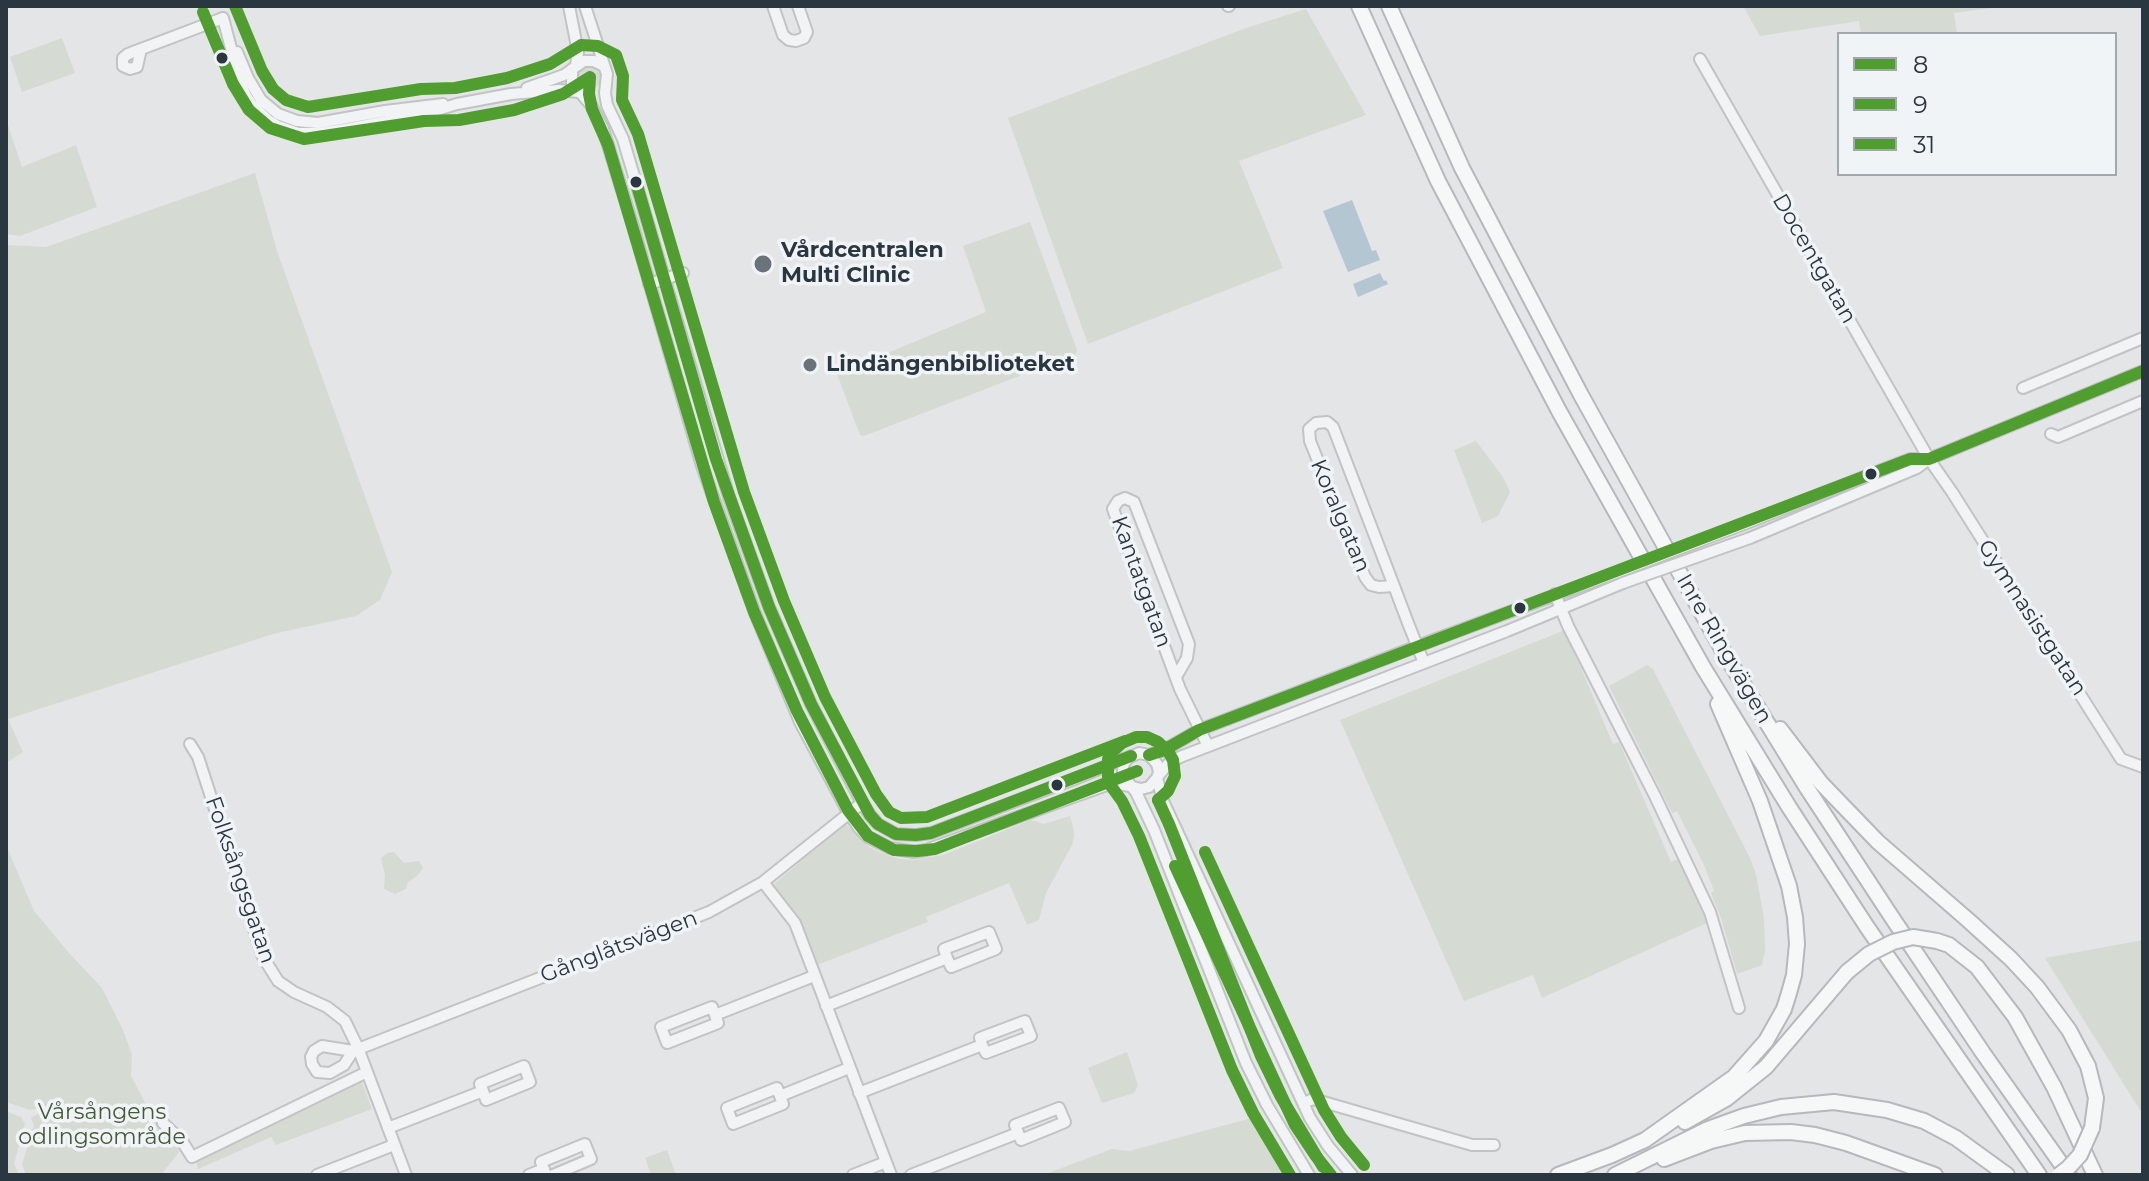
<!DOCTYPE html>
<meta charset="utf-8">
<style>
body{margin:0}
#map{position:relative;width:2149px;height:1181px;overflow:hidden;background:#e3e5e7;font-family:Montserrat,sans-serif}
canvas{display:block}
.frame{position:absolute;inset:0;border:8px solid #2a3640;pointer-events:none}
.legend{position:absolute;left:1837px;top:32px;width:280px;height:144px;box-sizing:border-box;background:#f1f4f7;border:2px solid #a1a8ae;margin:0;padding:10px 14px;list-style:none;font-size:24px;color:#2a3640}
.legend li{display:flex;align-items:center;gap:16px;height:40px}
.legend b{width:40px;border:2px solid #a1a8ae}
</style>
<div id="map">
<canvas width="2149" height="1181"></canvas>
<div class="frame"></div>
<ul class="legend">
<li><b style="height:10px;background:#509e2f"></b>8</li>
<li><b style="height:10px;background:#509e2f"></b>9</li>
<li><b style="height:10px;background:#509e2f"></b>31</li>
</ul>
</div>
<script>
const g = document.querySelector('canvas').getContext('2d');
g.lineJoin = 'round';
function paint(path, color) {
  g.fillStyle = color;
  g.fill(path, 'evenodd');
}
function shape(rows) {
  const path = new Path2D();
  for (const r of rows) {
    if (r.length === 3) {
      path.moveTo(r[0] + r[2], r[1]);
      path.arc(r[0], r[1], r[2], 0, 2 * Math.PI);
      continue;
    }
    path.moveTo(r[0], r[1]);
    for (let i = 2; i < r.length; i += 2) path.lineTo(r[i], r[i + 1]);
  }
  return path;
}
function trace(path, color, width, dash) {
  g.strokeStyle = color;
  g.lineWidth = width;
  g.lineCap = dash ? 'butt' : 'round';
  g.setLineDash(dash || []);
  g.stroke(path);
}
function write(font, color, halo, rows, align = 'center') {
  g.font = font + ' Montserrat,sans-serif';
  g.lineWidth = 7;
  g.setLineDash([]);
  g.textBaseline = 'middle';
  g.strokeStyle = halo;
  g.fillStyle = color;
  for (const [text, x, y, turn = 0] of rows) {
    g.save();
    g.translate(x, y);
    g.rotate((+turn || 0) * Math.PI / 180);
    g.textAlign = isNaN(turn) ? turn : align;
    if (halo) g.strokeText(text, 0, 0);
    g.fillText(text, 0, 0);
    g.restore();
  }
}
paint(shape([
 [1743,6,2001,6,2001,7,1954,13,1957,34,1861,34,1859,21,1760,36],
 [1306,9,1366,115,1239,161,1283,268,1088,344,1008,118,1246,28],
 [62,38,75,73,22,92,10,57],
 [589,77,12],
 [6,119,22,167,76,145,97,207,20,236,6,234],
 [255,173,278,254,392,572,380,600,356,616,273,634,8,719,23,752,6,763,6,245,46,247],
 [1030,222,1077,350,1076,354,864,436,860,435,837,374,986,312,963,246],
 [1476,441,1503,477,1510,492,1498,516,1482,523,1454,450],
 [1565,630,1613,744,1619,742,1671,862,1681,858,1709,922,1542,998,1533,975,1464,1001,1340,720],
 [1647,665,1653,669,1750,858,1756,874,1764,918,1765,950,1762,965,1737,974,1721,918,1711,893,1714,891,1704,865,1677,811,1672,813,1609,686],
 [1070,816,1073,826,1074,836,1072,845,1046,893,1039,920,1027,925,1009,883,926,917,928,922,817,965,800,918,773,885,845,823,869,847,879,852,900,859,915,860,943,855,1031,820,1044,824],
 [6,845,34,911,70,954,102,988,123,1030,132,1055,131,1076,155,1121,180,1151,161,1175,26,1175,22,1164,34,1125,31,1118,52,1105,30,1110,6,1102],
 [394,852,404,863,419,861,423,868,417,876,408,882,406,889,395,894,384,889,385,875,381,858,387,853],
 [2143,940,2143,1115,2045,958],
 [1127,1052,1138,1085,1134,1093,1102,1103,1088,1068],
 [360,1077,372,1109,276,1145,271,1137,198,1169,195,1158],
 [6,1111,21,1117,25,1124,14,1164,19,1175,6,1175],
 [1252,1118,1292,1175,1043,1175,1112,1149,1129,1151],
 [667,1150,676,1175,651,1175,645,1158]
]), '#d5dbd3');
paint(shape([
 [1352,200,1372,251,1376,250,1380,260,1348,272,1323,211],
 [1380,273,1384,281,1386,280,1388,284,1358,297,1353,284]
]), '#b3c6d1');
const minor = shape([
 [569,6,578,52,576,65],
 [585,6,607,74,605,93,607,105,623,139,729,497,769,607,811,704,862,803,870,815,878,824,896,834,916,835,931,833,1072,780,1131,756],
 [773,6,783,35,789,40,796,41,804,38,807,32,798,6],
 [1228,6,1229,6],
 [223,18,240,82,246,96,252,105,268,120,278,126,298,133,320,133,351,128,424,114,457,104,511,94,559,90,578,92],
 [141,49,137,67,130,69,123,66,123,58,128,54,223,18],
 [237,52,248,78,261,100,278,114,297,121,318,123,385,111,443,104],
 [1700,59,1929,459,1952,492,2121,759,2143,767],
 [572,69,572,83,591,105,603,129,633,226,702,466,755,613,800,722,848,812,859,828,868,837,890,848,914,852,926,850,1104,786,1113,783,1130,786],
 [527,88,564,75,584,61,594,61,604,66],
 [649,284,683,273],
 [2023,388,2143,338],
 [2051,434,2058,437,2143,401],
 [1744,524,1910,459,1929,459],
 [1750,538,1917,468,1929,459,2143,371],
 [1394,586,1379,587,1371,585,1365,577,1310,441,1309,429,1316,423,1327,422,1333,427,1394,586,1408,623,1424,663],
 [1555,594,1568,626,1655,796,1710,912,1739,1008],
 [1176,677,1187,658,1189,644,1134,502,1125,498,1118,501,1113,509,1180,689,1208,746],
 [190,744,198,757,263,957,278,981,294,992,327,1007,345,1021,358,1048,406,1175],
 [1149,755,1164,750,1199,730,1436,639,1618,572],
 [1158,776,1169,763,1180,757,1507,631,1623,583],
 [1157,778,1163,801,1177,831,1310,1118,1328,1146,1352,1175],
 [1133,787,1141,789,1149,787,1157,778,1159,772,1157,764,1149,755,1139,753,1128,758,1123,765,1123,776,1136,792,1154,830,1246,1063,1267,1105,1309,1175],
 [763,882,795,923,891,1175],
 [826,1006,947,958,951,967,996,949,989,932,944,949,947,958],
 [715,1015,718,1023,667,1043,661,1027,712,1007,715,1015,814,976],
 [353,1051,344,1065,330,1073,317,1072,312,1064,311,1057,314,1051,322,1046,353,1051,709,912,763,882,862,803],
 [859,1093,982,1045,986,1053,1031,1036,1025,1021,980,1038,982,1045],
 [780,1096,783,1104,733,1124,727,1108,777,1088,780,1096,849,1068],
 [1304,1103,1313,1099,1472,1145,1494,1145],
 [1059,1108,1065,1122,1021,1140,1015,1125,1059,1108],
 [163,1123,182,1141,192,1157,367,1072],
 [388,1128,483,1091,486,1100,530,1082,524,1066,480,1084,483,1091],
 [317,1175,394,1145],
 [529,1175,544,1169],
 [546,1175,541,1162,585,1144,591,1159,553,1175],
 [853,1175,886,1162],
 [911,1175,1018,1133]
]);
const highway = shape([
 [1359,6,1438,181,1559,411,1703,667,1789,807,1867,927,2039,1175],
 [1389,6,1462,168,1581,395,1723,651,1807,788,1893,919,1983,1053,2069,1175],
 [1780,729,1821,783,1878,842,1968,920,2011,959,2037,987,2069,1030,2088,1066,2096,1098,2092,1128],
 [1937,941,1949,945,1977,967,2015,1017,2054,1087,2095,1175],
 [1685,1122,1726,1099,1766,1067,1847,972],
 [1664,1159,1711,1141,1745,1133,1791,1132,1815,1135,1846,1143,1935,1175],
 [1558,1175,1612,1155,1645,1140,1734,1077,1766,1041,1784,1009,1789,993,1794,975,1797,944,1795,917,1789,886,1760,801,1718,704],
 [1615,1175,1708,1129,1744,1116,1781,1107,1834,1102,1887,1110,1924,1121,1956,1138,2007,1175]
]);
trace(minor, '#c1c3c5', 14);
trace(highway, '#b5b9bc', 18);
trace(minor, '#f2f3f5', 10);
trace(highway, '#f6f7f7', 14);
const minorBridge = shape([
 [1618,572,1744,524],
 [1623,583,1750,538]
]);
const highwayBridge = shape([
 [1847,972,1869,954,1893,942,1913,937,1937,941],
 [2059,1175,2068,1168,2080,1155,2092,1128]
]);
trace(minorBridge, '#c1c3c5', 14, []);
trace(highwayBridge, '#b5b9bc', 18, []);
trace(minorBridge, '#f2f3f5', 10);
trace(highwayBridge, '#f6f7f7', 14);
trace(shape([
 [636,182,716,459,769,607,811,704,870,815,878,824,896,834,916,835,931,833,1131,756],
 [1149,755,1164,750,1199,730,1910,459,1929,459,2143,371]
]), '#509e2f', 12);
trace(shape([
 [203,12,233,84,249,110,270,128,304,139,424,121,459,120,514,110,563,94,590,77,589,94,592,109,608,145,714,502,754,612,797,711,848,810,868,836,894,850,917,851,935,849,1137,771],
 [1158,800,1168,791,1175,776,1173,760,1168,751,1158,742,1147,737,1136,737,1122,743,1113,751,1108,759,1108,782,1122,801,1139,836,1232,1070,1253,1113,1290,1175],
 [1175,866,1295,1125,1315,1155,1331,1175]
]), '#509e2f', 12);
trace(shape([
 [235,6,262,71,273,89,286,100,308,107,421,89,455,88,507,78,550,64,581,45,598,46,616,55,623,76,622,100,638,134,744,492,784,601,825,697,876,794,889,812,901,818,927,817,1125,741],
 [1158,800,1169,824,1261,1056,1281,1097,1323,1167],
 [1205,852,1324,1110,1341,1137,1364,1165]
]), '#509e2f', 12);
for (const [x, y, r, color] of [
 [222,58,7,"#2a3640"],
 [636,182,7,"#2a3640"],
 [763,264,10,"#6b737a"],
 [810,365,8,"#6b737a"],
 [1871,474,7,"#2a3640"],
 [1520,608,7,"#2a3640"],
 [1057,785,7,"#2a3640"]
]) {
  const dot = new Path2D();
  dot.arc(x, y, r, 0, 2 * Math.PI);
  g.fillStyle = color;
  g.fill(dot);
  trace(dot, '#f1f4f7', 3);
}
write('bold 22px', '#2a3640', '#f1f4f7', [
 ["Vårdcentralen",781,251],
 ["Multi Clinic",781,276],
 ["Lindängenbiblioteket",826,365]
], 'left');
write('22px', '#2a3640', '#f1f4f7', [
 ["Docentgatan",1814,259,60],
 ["Koralgatan",1340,516,67],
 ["Kantatgatan",1141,582,70],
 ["Gymnasistgatan",2032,618,57],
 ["Inre Ringvägen",1724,649,60],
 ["Folksångsgatan",240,880,71],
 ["Gånglåtsvägen",619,947,-21]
]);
write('22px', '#455b38', '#f1f4f7', [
 ["Vårsångens",102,1113],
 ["odlingsområde",102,1138]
]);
</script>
